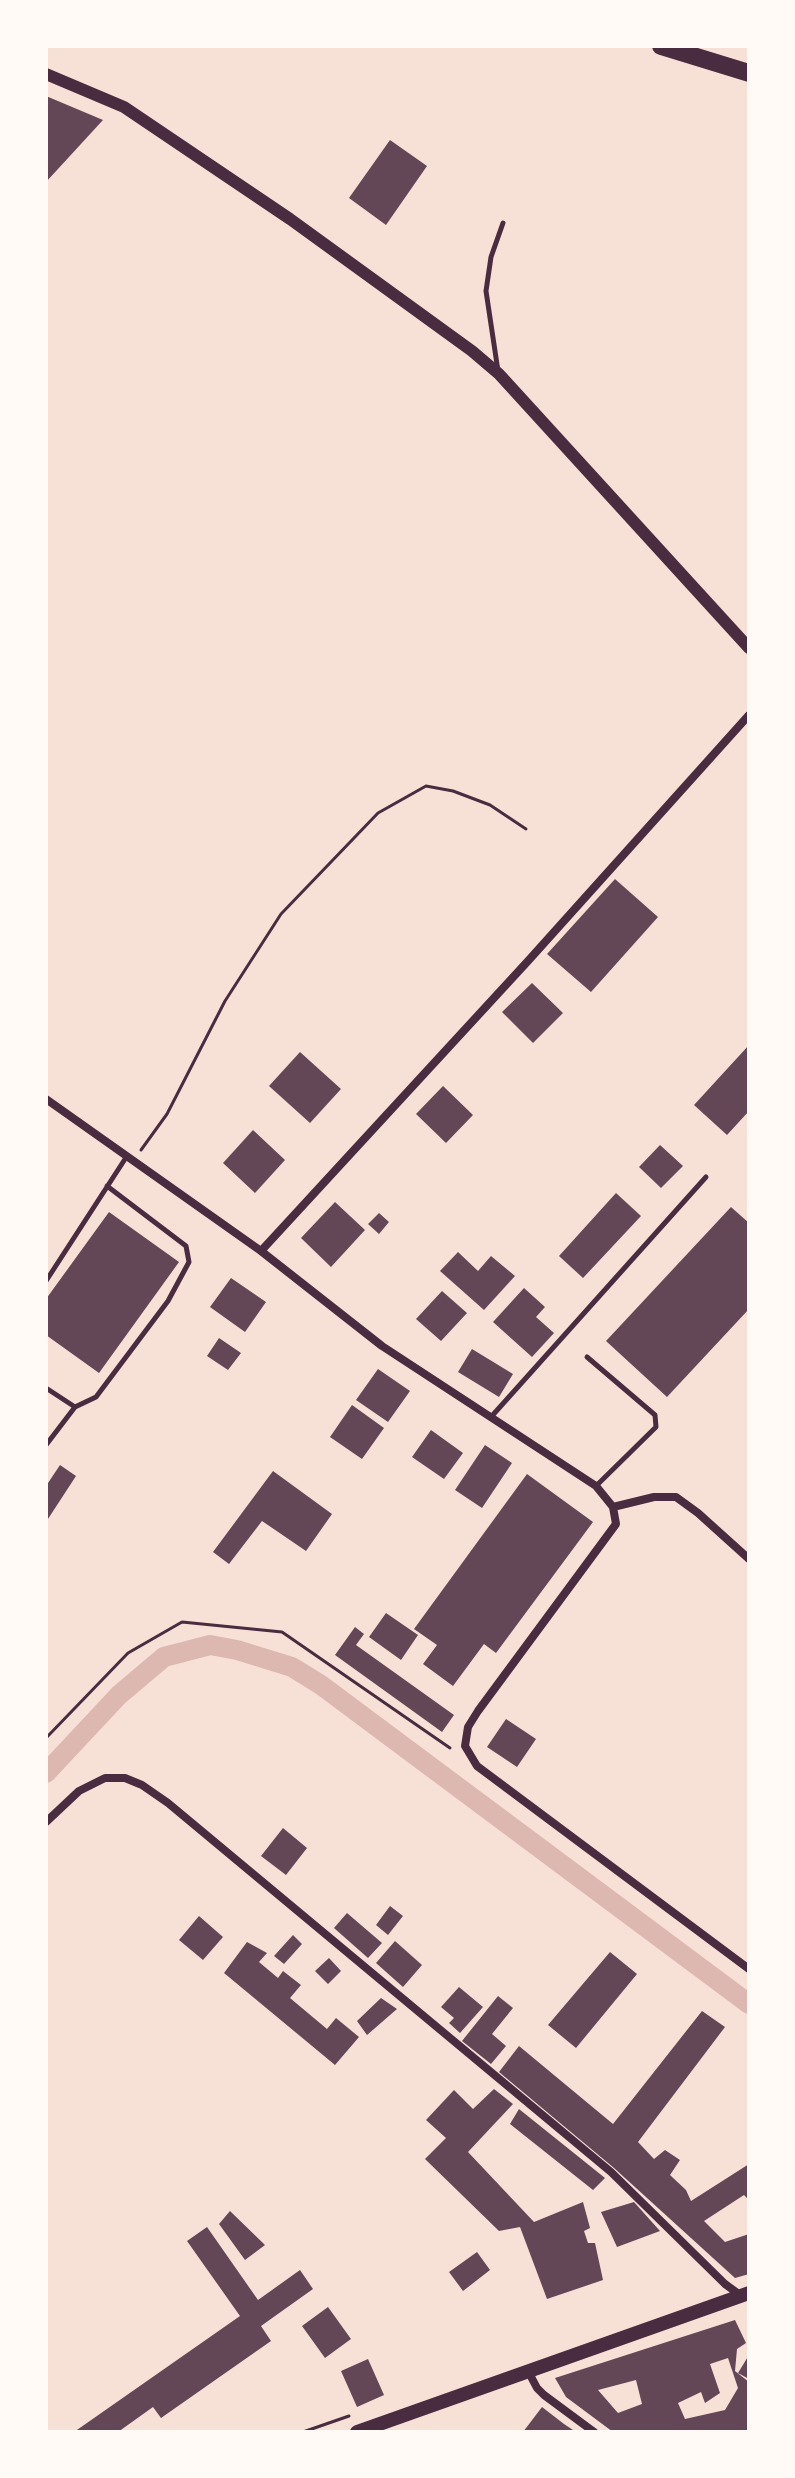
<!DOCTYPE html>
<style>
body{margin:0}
#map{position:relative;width:795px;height:2478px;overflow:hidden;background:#f7e1d7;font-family:Roboto,sans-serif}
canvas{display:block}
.frame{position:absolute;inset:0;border:48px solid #fffaf5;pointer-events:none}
</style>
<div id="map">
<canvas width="795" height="2478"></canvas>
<div class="frame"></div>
</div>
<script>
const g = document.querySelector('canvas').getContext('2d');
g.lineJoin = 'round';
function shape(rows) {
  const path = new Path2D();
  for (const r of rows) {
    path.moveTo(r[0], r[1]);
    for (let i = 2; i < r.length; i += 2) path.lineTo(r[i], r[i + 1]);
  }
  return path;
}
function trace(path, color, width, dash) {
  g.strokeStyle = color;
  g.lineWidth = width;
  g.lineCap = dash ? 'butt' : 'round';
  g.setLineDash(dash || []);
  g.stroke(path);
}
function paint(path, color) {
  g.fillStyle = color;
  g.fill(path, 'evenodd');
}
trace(shape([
 [46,1773,119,1695,164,1657,210,1645,237,1650,292,1667,321,1685,749,2004]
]), '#dcb8b0', 20);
paint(shape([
 [46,96,103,120,46,182],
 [390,140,427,166,386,225,349,198],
 [615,879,658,917,591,992,547,954],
 [532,983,563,1013,533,1043,502,1012],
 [749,1045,749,1111,727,1135,694,1105],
 [300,1052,341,1089,310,1123,269,1086],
 [443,1086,473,1115,446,1143,416,1114],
 [253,1130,285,1160,255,1193,223,1163],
 [660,1145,683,1166,661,1188,639,1167],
 [616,1193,641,1216,583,1278,559,1256],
 [335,1202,365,1230,331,1267,301,1238],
 [731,1207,749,1223,749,1309,667,1397,606,1341],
 [109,1212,179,1262,99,1373,46,1335,46,1299],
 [379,1213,389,1222,379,1234,368,1224],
 [458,1252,478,1271,491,1256,515,1276,484,1310,440,1271],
 [231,1278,266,1302,245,1332,210,1307],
 [524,1288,545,1307,536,1317,554,1333,532,1357,493,1322],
 [442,1291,467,1313,441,1341,416,1319],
 [219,1338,241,1353,228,1370,207,1356],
 [472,1349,513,1374,499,1397,458,1372],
 [378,1369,410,1391,388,1422,356,1400],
 [352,1405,384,1428,362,1459,330,1437],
 [431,1430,463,1453,444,1479,412,1457],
 [485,1445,512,1463,482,1508,455,1490],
 [60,1465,76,1476,46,1522,46,1486],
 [273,1471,332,1514,306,1551,262,1521,229,1564,213,1552],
 [527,1474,593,1522,496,1653,484,1644,453,1686,423,1664,437,1645,414,1629],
 [386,1613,418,1635,401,1660,369,1637],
 [355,1627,364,1634,356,1645,454,1715,442,1732,335,1655],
 [506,1719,536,1739,517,1767,487,1747],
 [283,1828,307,1848,286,1875,261,1856],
 [390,1906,403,1916,388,1935,376,1925],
 [347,1913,382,1943,368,1958,334,1928],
 [199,1916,223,1937,203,1960,179,1940],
 [293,1935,302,1944,284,1964,274,1956],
 [395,1941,422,1965,403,1987,376,1963],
 [247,1942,267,1953,259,1962,278,1978,283,1971,301,1985,290,1998,327,2029,336,2018,359,2037,335,2065,224,1973],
 [610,1952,637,1974,576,2048,548,2025],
 [329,1958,341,1971,328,1984,315,1971],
 [459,1987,483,2007,460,2033,449,2023,454,2018,441,2007],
 [498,1996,513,2008,492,2034,506,2046,491,2064,462,2041],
 [381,1998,397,2009,367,2035,357,2021],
 [702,2011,725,2027,638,2142,654,2159,665,2150,680,2160,670,2175,686,2190,691,2201,749,2164,749,2200,744,2195,704,2221,725,2242,749,2234,749,2274,735,2278,614,2168,499,2072,519,2046,613,2124],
 [494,2089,513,2104,468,2152,534,2222,583,2202,590,2228,584,2231,588,2243,595,2243,603,2280,547,2299,520,2227,499,2231,425,2159,446,2138,426,2120,454,2090,473,2109],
 [519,2109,605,2178,593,2190,510,2124],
 [634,2202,660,2231,617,2247,601,2212],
 [230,2211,265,2245,245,2260,219,2224],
 [207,2227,258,2300,300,2270,313,2289,261,2326,271,2341,161,2418,153,2407,118,2432,74,2432,240,2316,187,2241],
 [477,2252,490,2270,463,2291,449,2272],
 [328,2307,351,2339,325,2358,302,2326],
 [735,2320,746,2343,737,2349,735,2371,749,2382,749,2430,613,2432,566,2397,555,2378],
 [728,2358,738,2388,725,2410,685,2419,678,2403,701,2392,705,2403,720,2393,710,2364],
 [636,2380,642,2404,618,2413,598,2390],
 [749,2355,749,2379,738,2373],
 [368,2359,384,2395,357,2407,341,2371],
 [542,2407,564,2424,576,2432,523,2432]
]), '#644757');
trace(shape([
 [141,1150,167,1114,225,1001,281,914,378,813,426,786,453,791,490,805,526,829],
 [46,1738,128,1653,182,1622,282,1632,450,1748],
 [303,2432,349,2416]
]), '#4a2c40', 3);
trace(shape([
 [498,371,486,291,491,257,503,223],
 [46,1281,127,1156],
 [587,1357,655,1415,656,1427,596,1486],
 [46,1388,75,1407,96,1397,168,1301,189,1262,186,1246,107,1186],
 [491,1417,706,1177],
 [46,1445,75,1407]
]), '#4a2c40', 5);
trace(shape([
 [46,1099,261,1251,382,1346,596,1486,613,1507,616,1524,478,1711,468,1727,465,1746,477,1766,749,1969],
 [261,1251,528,961,749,715],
 [613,1507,654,1497,676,1497,698,1513,749,1559],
 [46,1822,79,1791,105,1778,125,1778,142,1785,168,1803,611,2172,725,2284,740,2295],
 [528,2371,537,2388,544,2395,594,2432]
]), '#4a2c40', 8);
trace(shape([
 [46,74,124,107,290,219,472,351,499,374,749,648]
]), '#4a2c40', 12);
trace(shape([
 [357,2432,749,2293]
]), '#4a2c40', 14);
trace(shape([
 [661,46,749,73]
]), '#4a2c40', 18);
</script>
